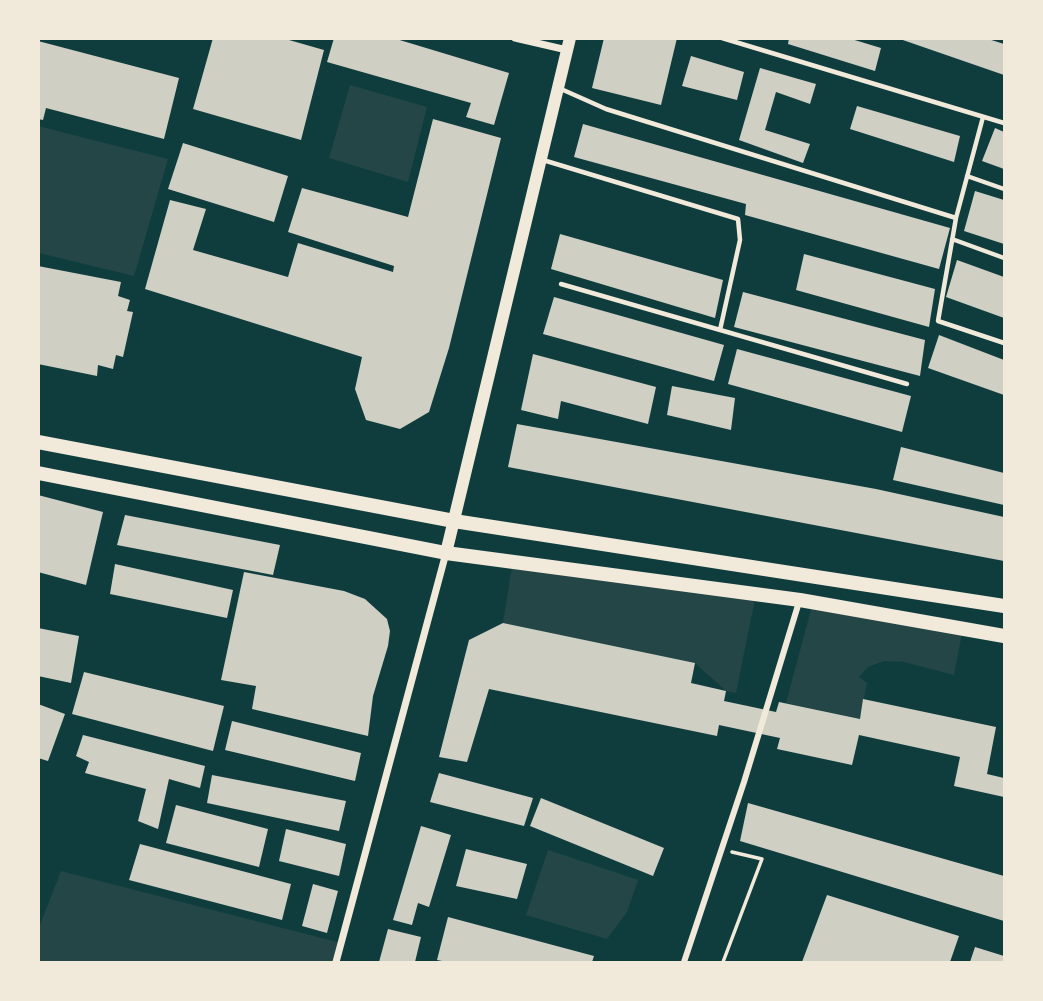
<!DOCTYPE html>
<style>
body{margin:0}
#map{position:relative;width:1043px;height:1001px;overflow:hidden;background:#0f3d3e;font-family:Manrope,sans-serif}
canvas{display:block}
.frame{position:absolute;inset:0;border:40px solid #f1e9da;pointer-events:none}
</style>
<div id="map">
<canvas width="1043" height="1001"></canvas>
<div class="frame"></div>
</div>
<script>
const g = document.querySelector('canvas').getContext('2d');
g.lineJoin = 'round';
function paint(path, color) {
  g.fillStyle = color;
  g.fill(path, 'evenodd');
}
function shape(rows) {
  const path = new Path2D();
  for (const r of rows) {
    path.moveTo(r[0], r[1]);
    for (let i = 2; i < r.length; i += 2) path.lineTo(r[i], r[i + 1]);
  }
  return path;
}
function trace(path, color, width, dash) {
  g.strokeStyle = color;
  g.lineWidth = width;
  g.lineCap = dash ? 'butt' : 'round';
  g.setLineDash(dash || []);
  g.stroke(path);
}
paint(shape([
 [350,85,427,107,408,182,329,158],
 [38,126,168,159,134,276,39,253],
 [513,560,756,594,736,693,726,691,695,663,503,623],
 [813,602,963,628,954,675,904,662,884,661,868,667,859,677,867,683,860,719,786,703],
 [548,850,638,880,627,912,607,939,526,915],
 [61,871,341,943,336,962,39,962,38,930]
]), '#244646');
paint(shape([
 [213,38,282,38,324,50,301,140,193,109],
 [334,38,393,38,509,73,494,125,466,117,471,103,327,62],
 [604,38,677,38,661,105,592,88],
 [789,38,848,38,881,48,875,71,788,44],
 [897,38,985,38,1004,44,1004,75],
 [38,41,179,78,164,139,46,108,43,120,38,119],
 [691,56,744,72,737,100,682,86],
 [760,68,816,84,810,104,776,92,765,130,810,144,803,163,739,140],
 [857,106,960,136,954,162,850,129],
 [433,119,501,138,449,348,429,412,400,429,366,420,355,389,362,357,145,289,170,200,206,209,193,250,288,277,298,243,393,272,394,266,288,232,302,188,408,217],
 [583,124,950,228,939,269,745,215,746,204,574,157],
 [995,128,1004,132,1004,169,982,161],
 [183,143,288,176,274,222,168,189],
 [975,191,1004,200,1004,244,964,231],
 [560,234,723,280,715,318,551,269],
 [804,254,935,289,929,327,796,290],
 [957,260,1004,277,1004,318,946,297],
 [38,266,121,282,118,296,130,300,127,311,133,312,123,357,116,355,113,369,98,365,97,376,38,364],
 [743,292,925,340,920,376,734,327],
 [554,297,724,345,714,381,543,334],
 [939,335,1004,360,1004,395,928,368],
 [737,349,911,396,902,432,728,384],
 [533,354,656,387,648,424,561,401,558,419,521,410],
 [672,386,735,398,731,430,667,415],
 [517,424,876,489,1004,517,1004,561,508,467],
 [901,447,1004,473,1004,505,893,480],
 [38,495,103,512,86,585,38,572],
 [125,515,280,545,273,575,117,545],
 [115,564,233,590,227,618,110,594],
 [244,572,344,591,365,599,387,619,390,631,388,646,373,696,368,736,252,709,256,686,221,680],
 [503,623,695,663,691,683,726,691,724,701,776,712,779,702,860,719,863,699,996,727,987,774,1004,778,1004,797,954,786,960,757,859,735,852,765,777,749,780,738,719,725,717,736,489,689,467,762,439,757,469,640],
 [38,628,79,636,71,683,38,676],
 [84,672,224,706,213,751,72,714],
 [38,704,65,714,48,761,38,758],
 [232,721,361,753,355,781,225,750],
 [83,735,205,766,200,788,169,779,158,829,138,821,146,789,85,773,89,762,76,756],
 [439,773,533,798,524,826,430,802],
 [212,775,346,801,339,831,207,803],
 [541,798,664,848,653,876,530,826],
 [748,803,1004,876,1004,921,740,841],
 [176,805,268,829,259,867,166,843],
 [421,826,451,835,429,907,418,903,412,925,393,920],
 [286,829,346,844,339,876,279,861],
 [140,844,291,884,282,920,129,880],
 [466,849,527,864,517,899,456,886],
 [313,884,338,891,327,933,302,926],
 [827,895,959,936,950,962,802,962],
 [448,917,594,956,592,962,447,962,437,960],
 [388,929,421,937,415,962,379,962],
 [975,947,1004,956,1004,962,970,962]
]), '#cfcfc3');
trace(shape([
 [723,962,762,859,732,852]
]), '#f1e9da', 3.5);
trace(shape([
 [722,38,1004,123],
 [561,89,606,109,956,218],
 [983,117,956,218,938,321,1004,343],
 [543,160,738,219,740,240,720,330],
 [967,176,1004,189],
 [952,239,1004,258],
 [561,284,907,384]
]), '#f1e9da', 4.5);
trace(shape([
 [684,962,744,782,799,602]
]), '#f1e9da', 6);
trace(shape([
 [515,38,567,50],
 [336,962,446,553]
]), '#f1e9da', 7);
trace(shape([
 [446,553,570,38]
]), '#f1e9da', 12);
trace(shape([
 [38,442,454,521,1004,606],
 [38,473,446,553,800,600,1004,636]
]), '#f1e9da', 14);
</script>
